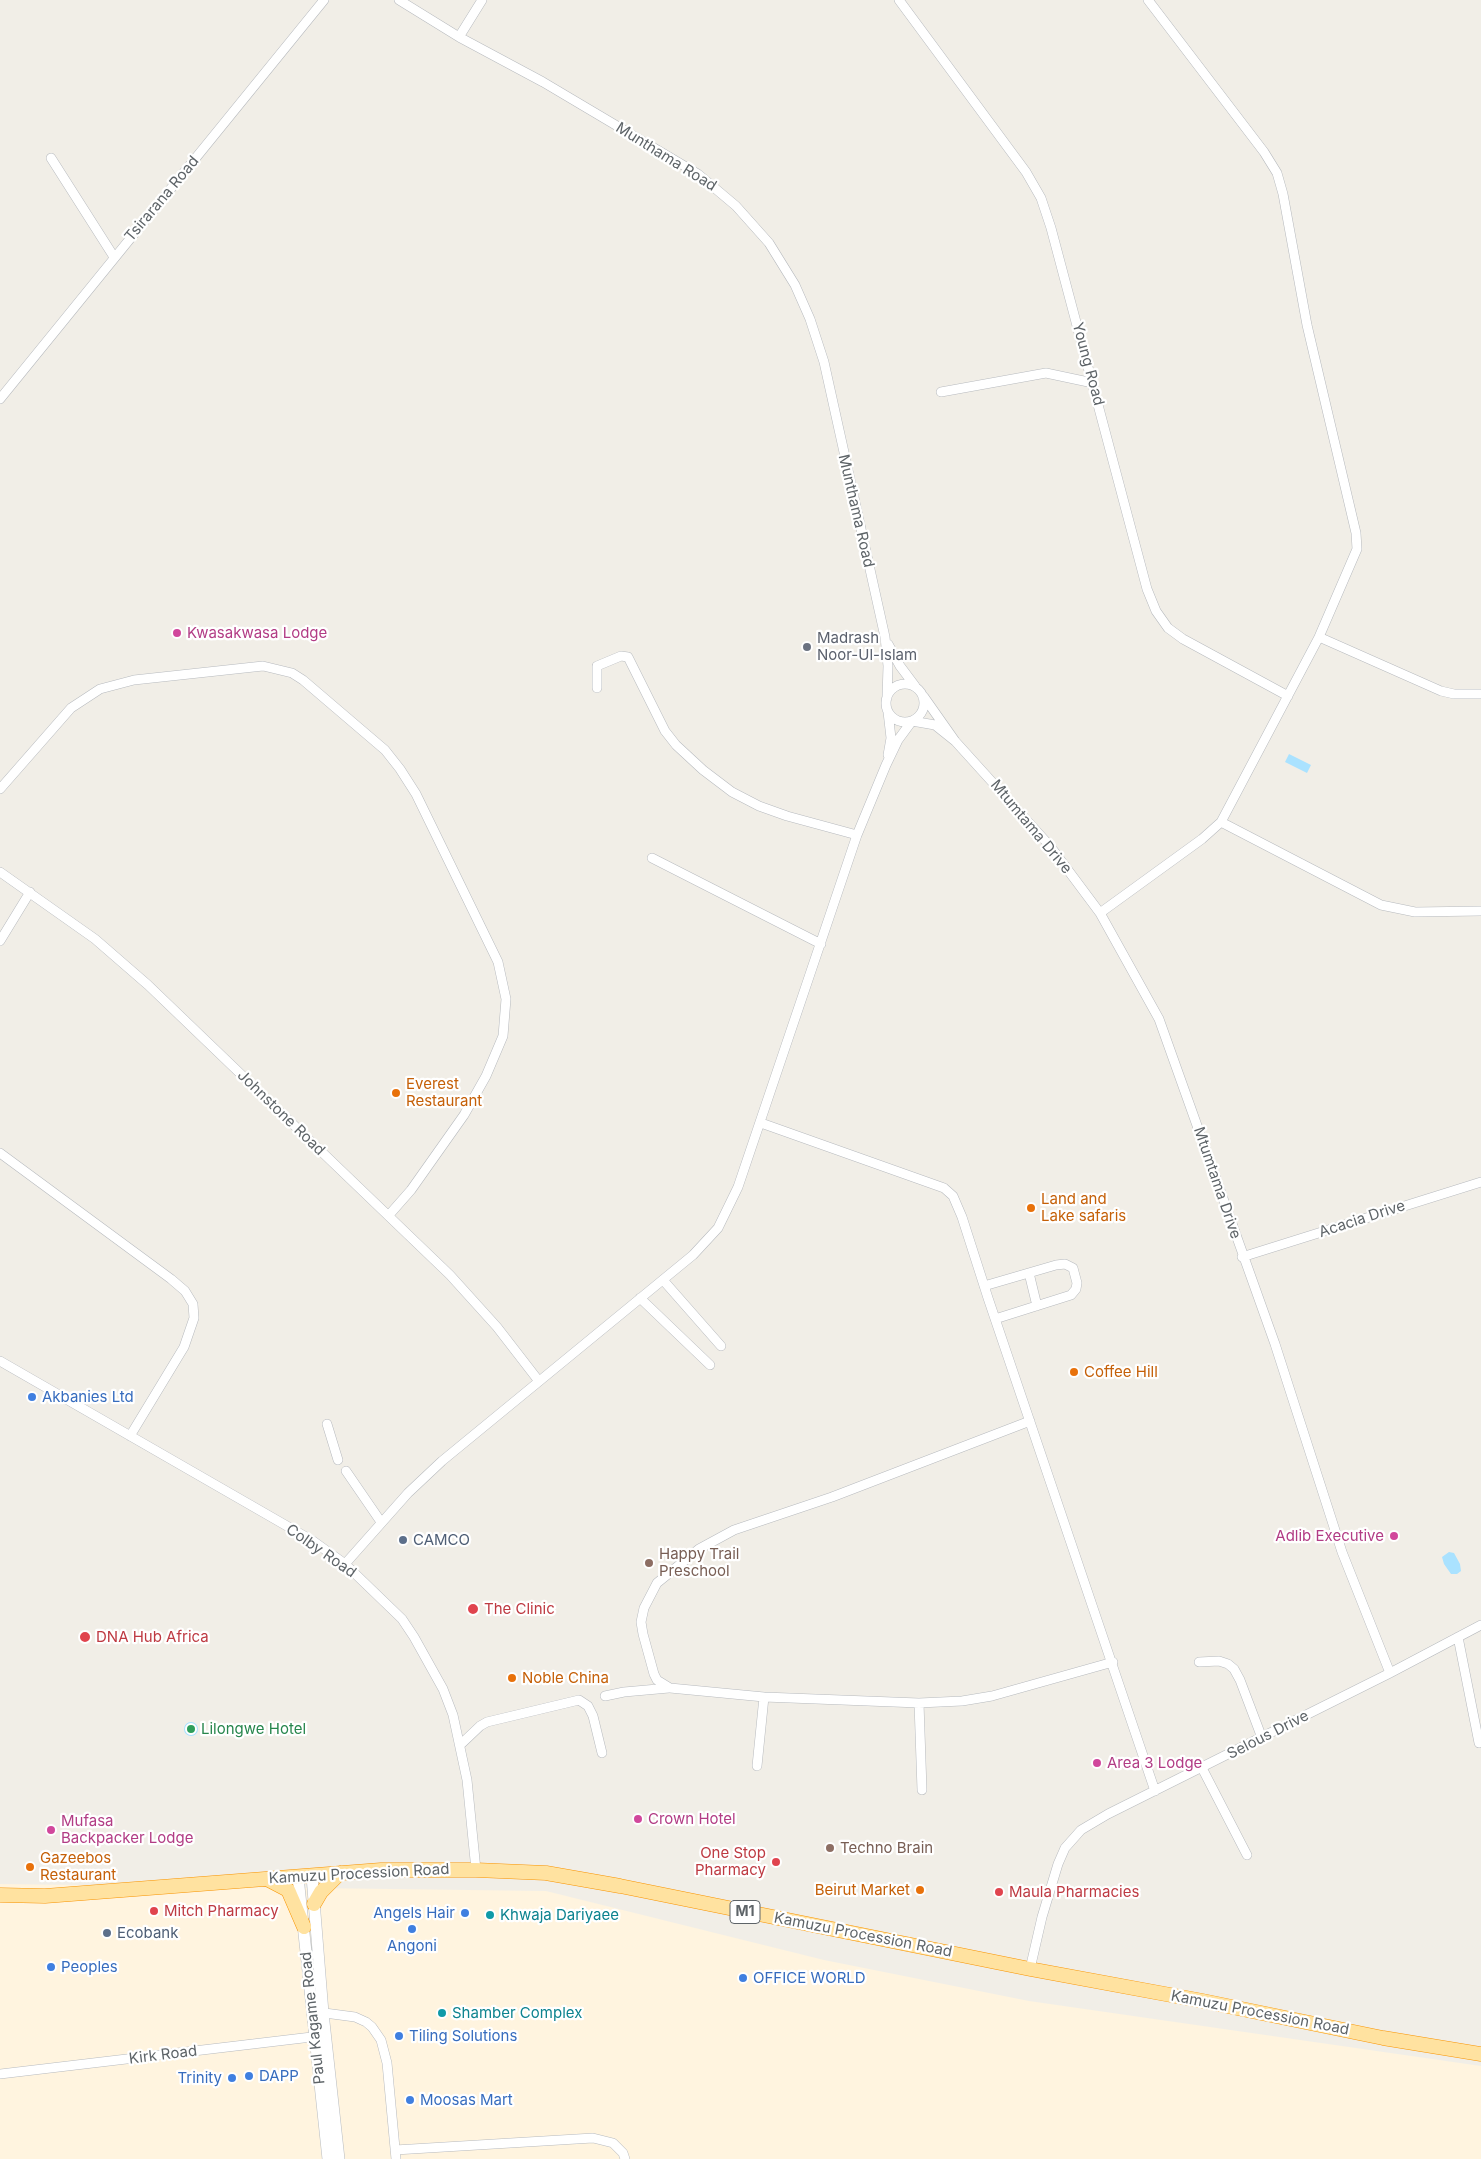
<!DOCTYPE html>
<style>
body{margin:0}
canvas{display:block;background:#f1eee7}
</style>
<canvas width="1481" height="2159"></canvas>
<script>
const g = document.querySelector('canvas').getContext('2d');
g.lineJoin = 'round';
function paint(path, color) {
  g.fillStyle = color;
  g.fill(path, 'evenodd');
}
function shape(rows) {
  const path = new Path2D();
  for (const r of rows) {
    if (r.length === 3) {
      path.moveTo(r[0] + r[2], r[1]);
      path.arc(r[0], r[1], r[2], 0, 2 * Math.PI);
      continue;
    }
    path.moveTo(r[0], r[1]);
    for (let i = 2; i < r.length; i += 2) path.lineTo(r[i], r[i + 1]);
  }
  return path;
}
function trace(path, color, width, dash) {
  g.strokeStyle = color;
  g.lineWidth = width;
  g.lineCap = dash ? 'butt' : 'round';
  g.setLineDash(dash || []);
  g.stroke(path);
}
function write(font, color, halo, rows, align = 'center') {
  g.font = font + ' Inter,sans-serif';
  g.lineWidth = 4.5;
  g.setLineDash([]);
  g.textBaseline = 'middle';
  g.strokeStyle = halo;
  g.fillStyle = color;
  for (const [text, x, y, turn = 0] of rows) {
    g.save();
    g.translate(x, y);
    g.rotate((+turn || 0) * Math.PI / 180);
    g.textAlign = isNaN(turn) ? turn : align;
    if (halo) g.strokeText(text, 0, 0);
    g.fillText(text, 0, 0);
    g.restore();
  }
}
paint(shape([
 [0,1884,546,1891,824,1960,1029,2001,1481,2066,1481,2159,0,2159]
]), '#fff4df');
paint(shape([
 [1289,754,1311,765,1307,773,1285,762],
 [1449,1552,1454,1553,1460,1564,1461,1571,1457,1574,1451,1574,1444,1564,1442,1557],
 [191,1729,7]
]), '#aae2ff');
const minor = shape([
 [399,0,459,37,543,82,698,174,736,206,769,243,795,285,810,319,824,362,885,637,888,666,887,698],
 [899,0,1026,172,1041,198,1051,228,1147,589,1156,611,1168,628,1183,639,1288,696],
 [459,37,482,0],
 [51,158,114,257],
 [941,392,1046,373,1093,383],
 [0,399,324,0],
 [1319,637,1441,691,1454,694,1481,694],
 [888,644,900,666,915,686],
 [905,703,19],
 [597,688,597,666,621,656,628,657,665,731,676,745,703,770,732,792,759,806,787,816,857,835],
 [924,697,955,741,1050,846,1100,913,1159,1019,1275,1344,1342,1552,1390,1673],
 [888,755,891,738,888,712],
 [0,789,71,708,100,689,134,680,263,666,292,673,303,680,385,750,400,769,416,794,498,962,506,999,503,1036,486,1076,464,1115,411,1190,389,1215],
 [1221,822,1381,905,1415,912,1481,911],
 [652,858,821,944],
 [0,872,95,939,148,985,450,1275,497,1327,538,1380],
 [1100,913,1202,839,1221,822,1319,637,1357,549,1356,533,1307,325,1283,194,1277,173,1264,152,1148,0],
 [0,941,30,892],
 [761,1123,944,1188,953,1196,962,1217,988,1298,1155,1791],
 [0,1153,171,1279,185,1291,193,1304,194,1318,184,1347,130,1436],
 [1242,1257,1481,1182],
 [1029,1273,1037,1306],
 [663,1280,721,1346],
 [984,1286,1056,1265,1065,1264,1073,1268,1077,1283,1076,1289,1071,1295,995,1319],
 [640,1298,710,1365],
 [0,1361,313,1541,345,1564,402,1619,414,1637,443,1689,453,1715,467,1780,476,1870],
 [1030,1421,832,1497,734,1530,699,1549,657,1583,644,1608,641,1622,643,1634,654,1674,657,1680,670,1688,764,1697,919,1703,962,1701,992,1696,1113,1662],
 [327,1424,338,1460],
 [346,1471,381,1522],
 [345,1564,408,1493,442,1461,693,1255,718,1228,738,1187,857,835,886,765,898,740,912,721,935,725,955,741],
 [1458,1637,1479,1743],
 [1199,1662,1219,1661,1228,1664,1234,1669,1240,1680,1262,1738],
 [605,1696,624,1692,669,1688],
 [919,1703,922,1790],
 [460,1745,480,1726,487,1722,579,1700,588,1706,593,1716,602,1753],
 [757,1766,764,1697],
 [1202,1768,1247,1855],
 [1030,1969,1042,1917,1058,1864,1065,1848,1081,1830,1108,1814,1390,1673,1481,1625],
 [317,2012,355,2017,366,2022,372,2027,381,2040,387,2063,396,2159],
 [0,2074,320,2036],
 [395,2150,593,2138,613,2143,623,2153,625,2159]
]);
const secondary = shape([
 [312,1876,323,2013,339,2159],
 [298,1877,328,2159]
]);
const trunk = shape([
 [269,1880,288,1890,304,1927],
 [0,1895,45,1896,381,1870,476,1870,546,1873,620,1886,1030,1969,1203,2001,1383,2038,1481,2054],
 [314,1904,321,1892,340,1873]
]);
trace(minor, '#b7babe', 10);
trace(secondary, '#b8bcc1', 12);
trace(trunk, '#f99400', 15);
trace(minor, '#fff', 9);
trace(secondary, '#fff', 11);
trace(trunk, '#ffe2a0', 14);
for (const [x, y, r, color] of [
 [177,633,5,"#d1479c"],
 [807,647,5,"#6b7280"],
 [396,1093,5,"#e8710a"],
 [1031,1208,5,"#e8710a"],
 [1074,1372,5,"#e8710a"],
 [32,1397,5,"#3f7fe0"],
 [1394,1536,5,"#d1479c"],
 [403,1540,5,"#5c6f8a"],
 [649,1563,5,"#8d6e63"],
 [473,1609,6,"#e0444e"],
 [85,1637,6,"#e0444e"],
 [512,1678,5,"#e8710a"],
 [191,1729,5,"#2e9e5b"],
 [1097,1763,5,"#d1479c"],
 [638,1819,5,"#d1479c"],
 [51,1830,5,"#d1479c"],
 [830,1848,5,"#8d6e63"],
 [776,1862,5,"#e0444e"],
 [30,1867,5,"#e8710a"],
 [920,1890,5,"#e8710a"],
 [999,1892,5,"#e0444e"],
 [154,1911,5,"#e0444e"],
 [465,1913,5,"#3f7fe0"],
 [490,1915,5,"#0f9aa8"],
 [412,1929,5,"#3f7fe0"],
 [107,1933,5,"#5c6f8a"],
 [51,1967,5,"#3f7fe0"],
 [743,1978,5,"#3f7fe0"],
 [442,2013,5,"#0f9aa8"],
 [399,2036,5,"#3f7fe0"],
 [249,2076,5,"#3f7fe0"],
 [232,2078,5,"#3f7fe0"],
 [410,2100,5,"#3f7fe0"]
]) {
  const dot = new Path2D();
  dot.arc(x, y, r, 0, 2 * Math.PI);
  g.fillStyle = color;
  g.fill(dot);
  trace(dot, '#fff', 2);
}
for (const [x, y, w] of [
 [745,1912,30]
]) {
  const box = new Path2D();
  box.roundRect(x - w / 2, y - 11.5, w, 23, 4);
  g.fillStyle = '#fff';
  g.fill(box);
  trace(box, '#5e6468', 1);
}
write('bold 14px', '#5e6468', null, [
 ["M1",745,1912]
]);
write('15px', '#5e6468', '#fff', [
 ["Munthama Road",666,157,32],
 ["Tsirarana Road",162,199,-50],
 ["Young Road",1088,364,75],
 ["Munthama Road",856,511,77],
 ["Mtumtama Drive",1031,827,50],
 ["Johnstone Road",281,1113,44],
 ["Mtumtama Drive",1217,1183,71],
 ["Acacia Drive",1362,1219,-18],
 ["Colby Road",321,1551,35],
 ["Selous Drive",1268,1735,-27],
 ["Kamuzu Procession Road",359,1874,-3],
 ["Kamuzu Procession Road",863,1935,11],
 ["Kamuzu Procession Road",1260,2013,11],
 ["Paul Kagame Road",313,2018,-96],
 ["Kirk Road",163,2055,-7]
]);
write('15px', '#b23c85', '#fff', [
 ["Kwasakwasa Lodge",187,633],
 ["Adlib Executive",1384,1536,"right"],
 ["Area 3 Lodge",1107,1763],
 ["Crown Hotel",648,1819],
 ["Mufasa",61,1821],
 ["Backpacker Lodge",61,1838]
], 'left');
write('15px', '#5b616d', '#fff', [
 ["Madrash",817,638],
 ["Noor-Ul-Islam",817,655]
], 'left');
write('15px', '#c56008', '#fff', [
 ["Everest",406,1084],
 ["Restaurant",406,1101],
 ["Land and",1041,1199],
 ["Lake safaris",1041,1216],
 ["Coffee Hill",1084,1372],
 ["Noble China",522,1678],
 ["Gazeebos",40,1858],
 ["Restaurant",40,1875],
 ["Beirut Market",910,1890,"right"]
], 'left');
write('15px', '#366cbe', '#fff', [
 ["Akbanies Ltd",42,1397],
 ["Angels Hair",455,1913,"right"],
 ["Angoni",412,1946,"center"],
 ["Peoples",61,1967],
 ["OFFICE WORLD",753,1978],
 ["Tiling Solutions",409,2036],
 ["DAPP",259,2076],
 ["Trinity",222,2078,"right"],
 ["Moosas Mart",420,2100]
], 'left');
write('15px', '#4e5e75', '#fff', [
 ["CAMCO",413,1540],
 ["Ecobank",117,1933]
], 'left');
write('15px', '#785e54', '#fff', [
 ["Happy Trail",659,1554],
 ["Preschool",659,1571],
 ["Techno Brain",840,1848]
], 'left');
write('15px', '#be3a42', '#fff', [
 ["The Clinic",484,1609],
 ["DNA Hub Africa",96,1637],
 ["One Stop",766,1853,"right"],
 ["Pharmacy",766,1870,"right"],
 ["Maula Pharmacies",1009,1892],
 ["Mitch Pharmacy",164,1911]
], 'left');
write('15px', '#27864d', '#fff', [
 ["Lilongwe Hotel",201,1729]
], 'left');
write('15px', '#0d838f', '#fff', [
 ["Khwaja Dariyaee",500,1915],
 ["Shamber Complex",452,2013]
], 'left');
</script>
